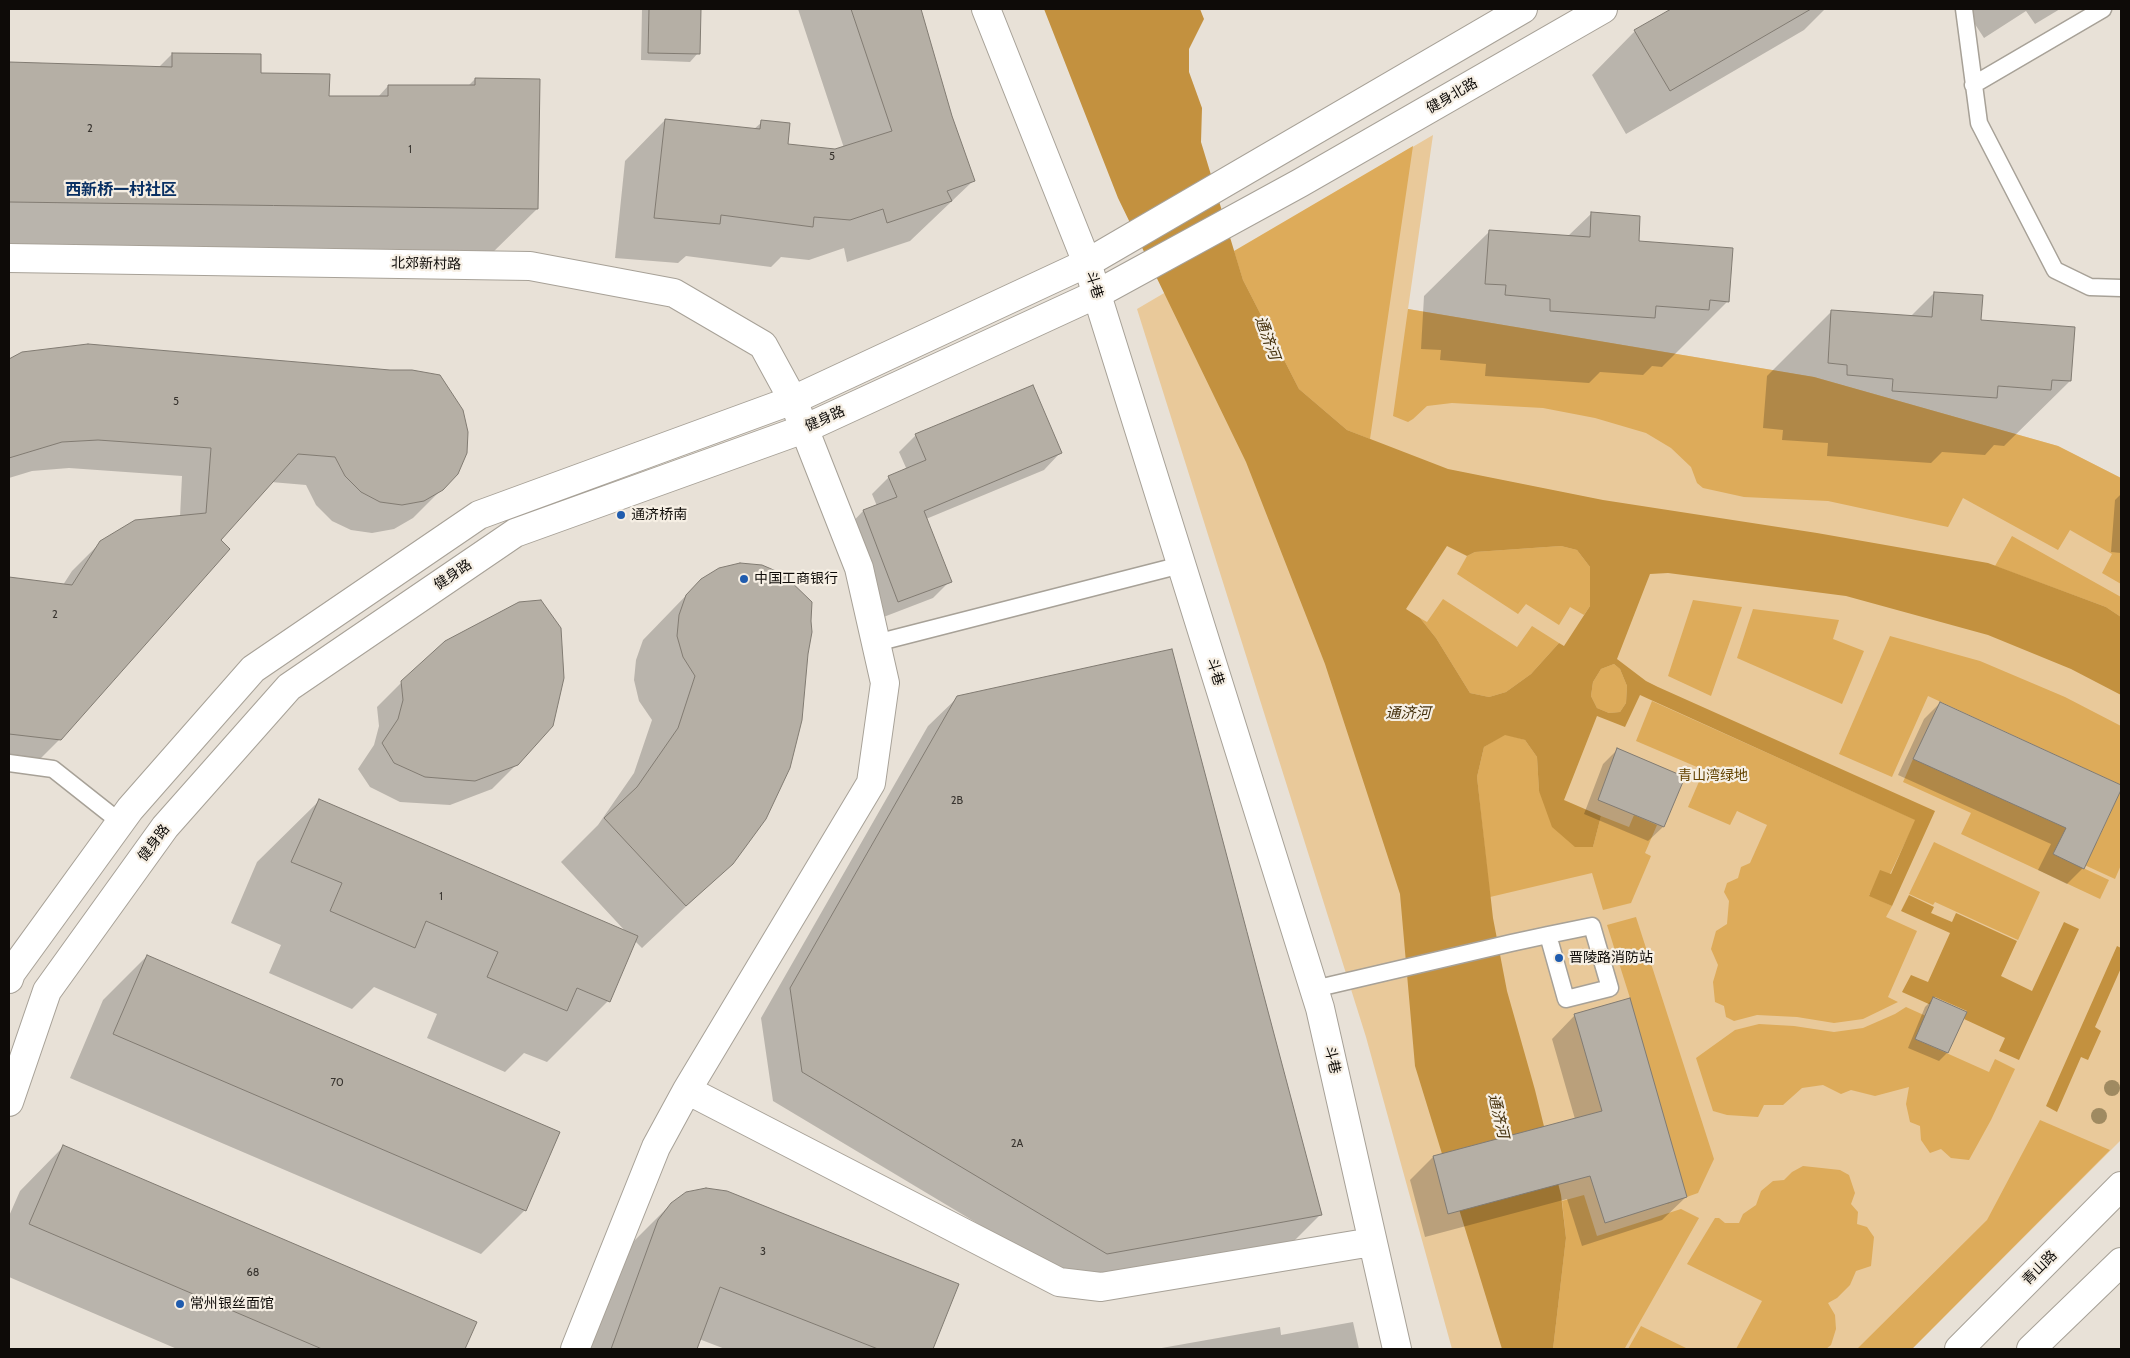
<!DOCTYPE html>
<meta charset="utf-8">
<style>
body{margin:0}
#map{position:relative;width:2130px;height:1358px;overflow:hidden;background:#e8e1d7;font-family:Cabin,sans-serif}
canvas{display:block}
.frame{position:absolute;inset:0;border:10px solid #0e0b08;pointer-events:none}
</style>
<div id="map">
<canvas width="2130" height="1358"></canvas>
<div class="frame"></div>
</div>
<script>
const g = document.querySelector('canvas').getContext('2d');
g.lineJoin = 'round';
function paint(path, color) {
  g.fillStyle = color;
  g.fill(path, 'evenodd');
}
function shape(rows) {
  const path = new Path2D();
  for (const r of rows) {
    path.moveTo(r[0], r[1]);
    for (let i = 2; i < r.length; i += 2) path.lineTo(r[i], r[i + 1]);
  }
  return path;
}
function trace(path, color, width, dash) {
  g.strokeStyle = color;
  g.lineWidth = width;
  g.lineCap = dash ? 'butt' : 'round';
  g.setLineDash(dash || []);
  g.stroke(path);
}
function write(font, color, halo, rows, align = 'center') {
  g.font = font + ' Cabin,"Noto Sans SC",sans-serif';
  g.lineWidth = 4.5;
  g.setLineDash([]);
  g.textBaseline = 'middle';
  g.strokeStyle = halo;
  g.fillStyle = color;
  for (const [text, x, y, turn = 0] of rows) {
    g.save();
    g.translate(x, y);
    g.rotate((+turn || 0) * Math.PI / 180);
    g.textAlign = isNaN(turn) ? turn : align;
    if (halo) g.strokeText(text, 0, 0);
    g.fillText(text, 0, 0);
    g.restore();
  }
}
paint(shape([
 [1433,135,1408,309,1814,377,2058,446,2121,478,2121,1140,1912,1349,1452,1349,1366,1037,1137,309]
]), '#e9c99a');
paint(shape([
 [1413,146,1370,439,1347,430,1299,389,1243,280,1234,251],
 [1408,309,1814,377,2058,446,2121,478,2121,584,2102,573,2112,554,2070,530,2058,550,1963,498,1948,527,1828,501,1744,497,1703,488,1697,483,1691,467,1671,448,1646,433,1595,418,1543,408,1452,403,1427,406,1413,419,1408,422,1393,416],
 [2012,536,2121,597,2121,617,2106,607,1995,566],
 [1561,546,1577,550,1590,567,1590,606,1584,615,1570,607,1559,625,1526,604,1518,614,1457,574,1467,556,1475,552],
 [1443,599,1517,647,1532,626,1559,643,1531,674,1506,692,1489,697,1470,693,1436,638,1420,618,1427,622],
 [1693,600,1742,607,1711,696,1668,676],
 [1753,609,1839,620,1833,639,1864,651,1842,704,1737,658],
 [1890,636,1980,661,2065,697,2121,726,2121,785,1928,696,1892,777,1839,754],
 [1614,664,1620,669,1627,686,1626,703,1620,712,1609,713,1597,708,1591,696,1593,682,1601,669],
 [1652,701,1916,820,1890,874,1869,895,1892,906,1886,917,1917,931,1888,997,1898,1002,1863,1019,1834,1023,1797,1017,1757,1015,1734,1021,1726,1017,1724,1006,1715,1002,1713,982,1718,965,1711,949,1716,931,1727,924,1729,901,1724,892,1727,883,1738,878,1741,867,1750,863,1767,825,1737,811,1730,825,1688,807,1704,770,1636,741],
 [1505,734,1525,740,1537,757,1539,791,1593,847,1601,816,1629,827,1634,815,1657,825,1645,853,1651,856,1631,903,1603,910,1592,873,1490,897,1477,777,1484,747],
 [1913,759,2097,842,2121,790,2121,865,2115,879,2054,851,2053,854,2109,880,2100,899,1961,834,1971,813,1903,782],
 [1934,842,2040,892,2018,940,1935,902,1933,905,1909,894],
 [1636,917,1714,1159,1698,1193,1667,1204,1653,1159,1630,998,1607,925],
 [1906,1007,1926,1016,1915,1039,1989,1072,1995,1059,2015,1069,1991,1120,1969,1160,1951,1158,1941,1149,1930,1153,1921,1140,1920,1126,1910,1122,1906,1104,1909,1087,1875,1096,1851,1090,1841,1094,1823,1085,1802,1088,1783,1105,1764,1105,1758,1117,1727,1115,1713,1111,1696,1058,1735,1030,1759,1024,1794,1026,1834,1032,1863,1028,1895,1014],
 [2040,1120,2110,1150,1912,1349,1857,1349,1987,1220],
 [1803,1166,1840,1170,1849,1175,1855,1193,1851,1204,1858,1212,1857,1224,1867,1227,1874,1237,1871,1266,1856,1271,1850,1285,1837,1298,1828,1303,1835,1315,1836,1329,1831,1345,1826,1349,1736,1349,1762,1301,1687,1264,1715,1218,1719,1218,1725,1223,1739,1223,1743,1214,1756,1205,1761,1191,1773,1181,1784,1180,1792,1172],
 [1584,1195,1597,1236,1681,1209,1699,1218,1625,1348,1626,1349,1553,1349,1566,1238,1562,1201],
 [1641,1326,1688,1349,1628,1349]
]), '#ddab5a');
paint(shape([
 [1044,9,1200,9,1204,19,1189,49,1189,72,1202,108,1201,142,1243,280,1299,389,1347,430,1448,469,1603,500,1817,533,1988,563,2106,607,2121,617,2121,695,2071,669,1988,635,1846,596,1668,573,1650,574,1617,659,1646,681,1658,687,1935,811,1892,906,1869,896,1880,870,1891,874,1915,820,1640,695,1625,727,1597,716,1564,800,1601,816,1593,847,1575,847,1552,827,1539,791,1537,757,1525,740,1505,735,1484,747,1477,777,1493,918,1507,991,1535,1090,1561,1195,1566,1238,1553,1349,1502,1349,1415,1066,1400,894,1325,664,1246,462,1118,198],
 [1447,546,1467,556,1475,552,1561,546,1577,550,1590,567,1590,606,1564,646,1559,643,1531,674,1506,692,1489,697,1470,693,1436,638,1420,618,1406,609],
 [1614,664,1620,669,1627,686,1626,703,1620,712,1609,713,1597,708,1591,696,1593,682,1601,669],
 [1909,895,1934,907,1931,913,1952,922,1956,913,2017,941,2001,976,2032,991,2064,922,2079,929,2019,1060,1999,1051,2005,1038,1964,1019,1967,1011,1935,997,1931,1005,1902,992,1911,975,1928,982,1950,933,1901,911],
 [2117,946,2121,948,2121,968,2095,1027,2101,1031,2088,1060,2081,1057,2057,1112,2046,1106]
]), '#c3913f');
paint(shape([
 [642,9,700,9,698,53,690,62,641,60],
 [798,9,919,9,951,117,973,181,910,241,847,262,844,248,809,260,781,257,771,267,686,256,678,263,615,258,625,161,665,120,753,130,762,122,787,145,835,150,844,148],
 [1674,9,1825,9,1804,30,1626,134,1592,75,1635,31],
 [1965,9,2060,9,2035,24,2026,11,1984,38],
 [172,54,260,75,328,97,378,97,388,86,468,86,475,79,537,209,489,256,9,250,9,64,158,68],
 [1592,213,1728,301,1662,367,1652,366,1643,375,1600,372,1589,383,1485,376,1486,364,1440,360,1441,350,1421,349,1424,296,1490,231,1568,236],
 [1934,293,2070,381,2004,446,1994,445,1985,455,1942,452,1931,463,1827,456,1828,443,1782,440,1783,430,1763,428,1767,376,1832,311,1911,316],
 [23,354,442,489,413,518,394,529,372,533,351,530,332,521,316,505,306,485,271,482,219,540,60,739,31,768,9,765,9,579,63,585,72,571,101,542,180,517,182,476,69,468,32,471,9,478,9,360],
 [916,435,1060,453,1044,470,926,519,950,581,933,598,881,618,847,528,863,511,877,506,872,494,889,477,907,470,899,452],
 [2121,494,2121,553,2111,552,2115,500],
 [701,580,732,863,642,948,635,941,608,1001,547,1062,524,1053,505,1072,427,1038,437,1014,374,987,352,1009,269,973,281,945,231,923,257,862,319,801,628,934,561,862,598,825,634,773,652,720,639,701,634,680,636,660,643,640],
 [402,682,517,764,492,789,450,805,400,802,370,787,358,769,374,745,379,726,377,707],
 [958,697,1320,1215,1291,1244,1077,1283,773,1101,761,1018,928,726],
 [1940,703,2121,787,2083,868,2067,884,2038,870,2051,844,1898,775,1924,719],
 [1618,749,1684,777,1663,827,1648,841,1584,814,1603,764],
 [147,956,525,1210,481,1254,70,1078,103,1000],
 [1933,999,1965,1013,1947,1053,1939,1061,1908,1048,1925,1007],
 [1575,1015,1686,1197,1662,1220,1582,1246,1567,1199,1425,1237,1410,1180,1433,1157,1575,1119,1552,1039],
 [63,1147,475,1323,464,1349,177,1349,9,1277,9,1216,20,1191],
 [671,1204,958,1285,932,1349,725,1349,699,1339,695,1349,584,1349,627,1248],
 [1353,1322,1359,1349,1156,1349,1280,1327,1281,1335]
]), '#0003');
const building = shape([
 [649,9,701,9,700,54,648,53,649,9],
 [851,9,921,9,952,116,975,181,947,191,952,201,887,223,883,209,850,220,814,217,813,227,721,215,720,224,654,218,665,119,760,129,761,120,790,123,788,144,835,149,892,131,851,9],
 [1671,9,1811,9,1670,91,1634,30,1671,9],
 [172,53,261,54,261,73,330,74,329,96,388,96,388,85,475,85,475,78,540,79,538,209,9,202,9,62,172,67,172,53],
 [1591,212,1640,216,1639,241,1733,248,1729,302,1710,300,1709,310,1656,306,1655,318,1550,311,1550,299,1505,295,1506,285,1485,284,1489,230,1590,237,1591,212],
 [1934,292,1983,295,1981,320,2075,327,2071,381,2052,380,2051,390,1998,386,1997,398,1892,391,1893,379,1847,375,1847,365,1828,363,1831,310,1932,317,1934,292],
 [88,344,390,370,412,370,440,375,463,410,468,432,467,453,458,474,443,490,424,501,402,505,380,502,361,492,345,476,335,457,298,454,221,540,230,549,61,740,9,734,9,577,72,585,100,541,135,520,206,513,211,448,98,440,62,442,9,458,9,359,22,352,88,344],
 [1033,385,1062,453,924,511,952,582,898,602,863,510,897,497,888,476,926,460,915,434,1033,385],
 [740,563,762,565,783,574,812,602,811,621,812,632,808,654,802,720,790,768,766,819,733,864,686,906,604,818,637,787,678,728,695,676,683,657,677,636,679,615,686,595,701,579,719,568,740,563],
 [541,600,561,628,564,678,553,726,518,765,475,781,425,777,394,763,382,743,398,719,403,700,401,681,445,641,519,602,541,600],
 [1172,649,1322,1215,1107,1254,802,1072,790,988,957,696,1172,649],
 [1940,702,2121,785,2121,790,2084,869,2053,854,2066,828,1913,759,1940,702],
 [1617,748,1685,777,1664,827,1598,800,1617,748],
 [319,799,638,936,610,1002,577,988,567,1011,487,977,498,952,426,921,415,948,330,911,342,883,291,862,319,799],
 [147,955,560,1132,526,1211,113,1034,147,955],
 [1933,997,1967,1012,1948,1053,1915,1039,1933,997],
 [1630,998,1687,1197,1605,1223,1590,1176,1448,1214,1433,1156,1602,1111,1574,1014,1630,998],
 [63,1145,477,1322,465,1349,322,1349,29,1224,63,1145],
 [706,1188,727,1191,959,1284,933,1349,878,1349,720,1287,697,1349,611,1349,658,1220,671,1203,686,1192,706,1188]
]);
paint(building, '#b5afa5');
trace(building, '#817b72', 1);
const lane = shape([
 [1964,9,1979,123,2055,270,2090,287,2121,288],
 [1973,85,2103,9],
 [876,643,1181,565],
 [9,763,53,769,120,822],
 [1314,989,1511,943,1548,935,1592,926,1610,988,1566,999,1548,935]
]);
const street = shape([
 [986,9,1087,263,1320,1008,1397,1349],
 [9,258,530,266,674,293,763,345,793,400,859,568,885,683,871,783,687,1090,656,1147,575,1349],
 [687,1090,1059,1282,1101,1287,1372,1242]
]);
const secondary = shape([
 [9,979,11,973,130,809,253,669,479,515,793,400,1087,263,1523,9],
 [9,1102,47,991,165,827,289,687,515,533,804,429,1097,294,1300,183,1603,9],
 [1959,1349,2121,1186],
 [2031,1349,2121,1262]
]);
trace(lane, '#a7a197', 19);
trace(street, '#a7a197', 30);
trace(secondary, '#a7a197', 30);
trace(lane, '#fff', 16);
trace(street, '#fff', 28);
trace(secondary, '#fff', 28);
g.fillStyle = '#9f8a61';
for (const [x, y] of [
 [2112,1088],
 [2099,1116]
]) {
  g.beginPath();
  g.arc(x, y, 8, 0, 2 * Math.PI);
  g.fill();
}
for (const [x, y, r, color] of [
 [621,515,5,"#205cae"],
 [744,579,5,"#205cae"],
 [1559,958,5,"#205cae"],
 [180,1304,5,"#205cae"]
]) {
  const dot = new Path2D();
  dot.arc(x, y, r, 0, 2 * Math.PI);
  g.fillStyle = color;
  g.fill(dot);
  trace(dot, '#f6efe4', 2);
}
write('11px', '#38342f', null, [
 ["2",90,129],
 ["1",410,150],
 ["5",832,157],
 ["5",176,402],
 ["2",55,615],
 ["2B",957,801],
 ["1",441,897],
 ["70",337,1083],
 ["2A",1017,1144],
 ["3",763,1252],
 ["68",253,1273]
]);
write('14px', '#0e0b08', '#f6efe4', [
 ["健身北路",1452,96,-30],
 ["北郊新村路",426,264,1],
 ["斗巷",1094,285,73],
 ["健身路",825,419,-24],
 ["健身路",453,575,-34],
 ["斗巷",1215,672,73],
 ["健身路",154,843,-53],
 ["斗巷",1332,1060,77],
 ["青山路",2040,1268,-45]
]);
write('14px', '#0e0b08', '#f6efe4', [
 ["通济桥南",631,515],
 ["中国工商银行",754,579],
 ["晋陵路消防站",1569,958],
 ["常州银丝面馆",190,1304]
], 'left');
write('14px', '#634200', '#f6efe4', [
 ["青山湾绿地",1713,776]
]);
write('italic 15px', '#44300c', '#f6efe4', [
 ["通济河",1267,338,70],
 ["通济河",1408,714],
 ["通济河",1498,1116,77]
]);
write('bold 16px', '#093063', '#f6efe4', [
 ["西新桥一村社区",121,190]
]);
</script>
